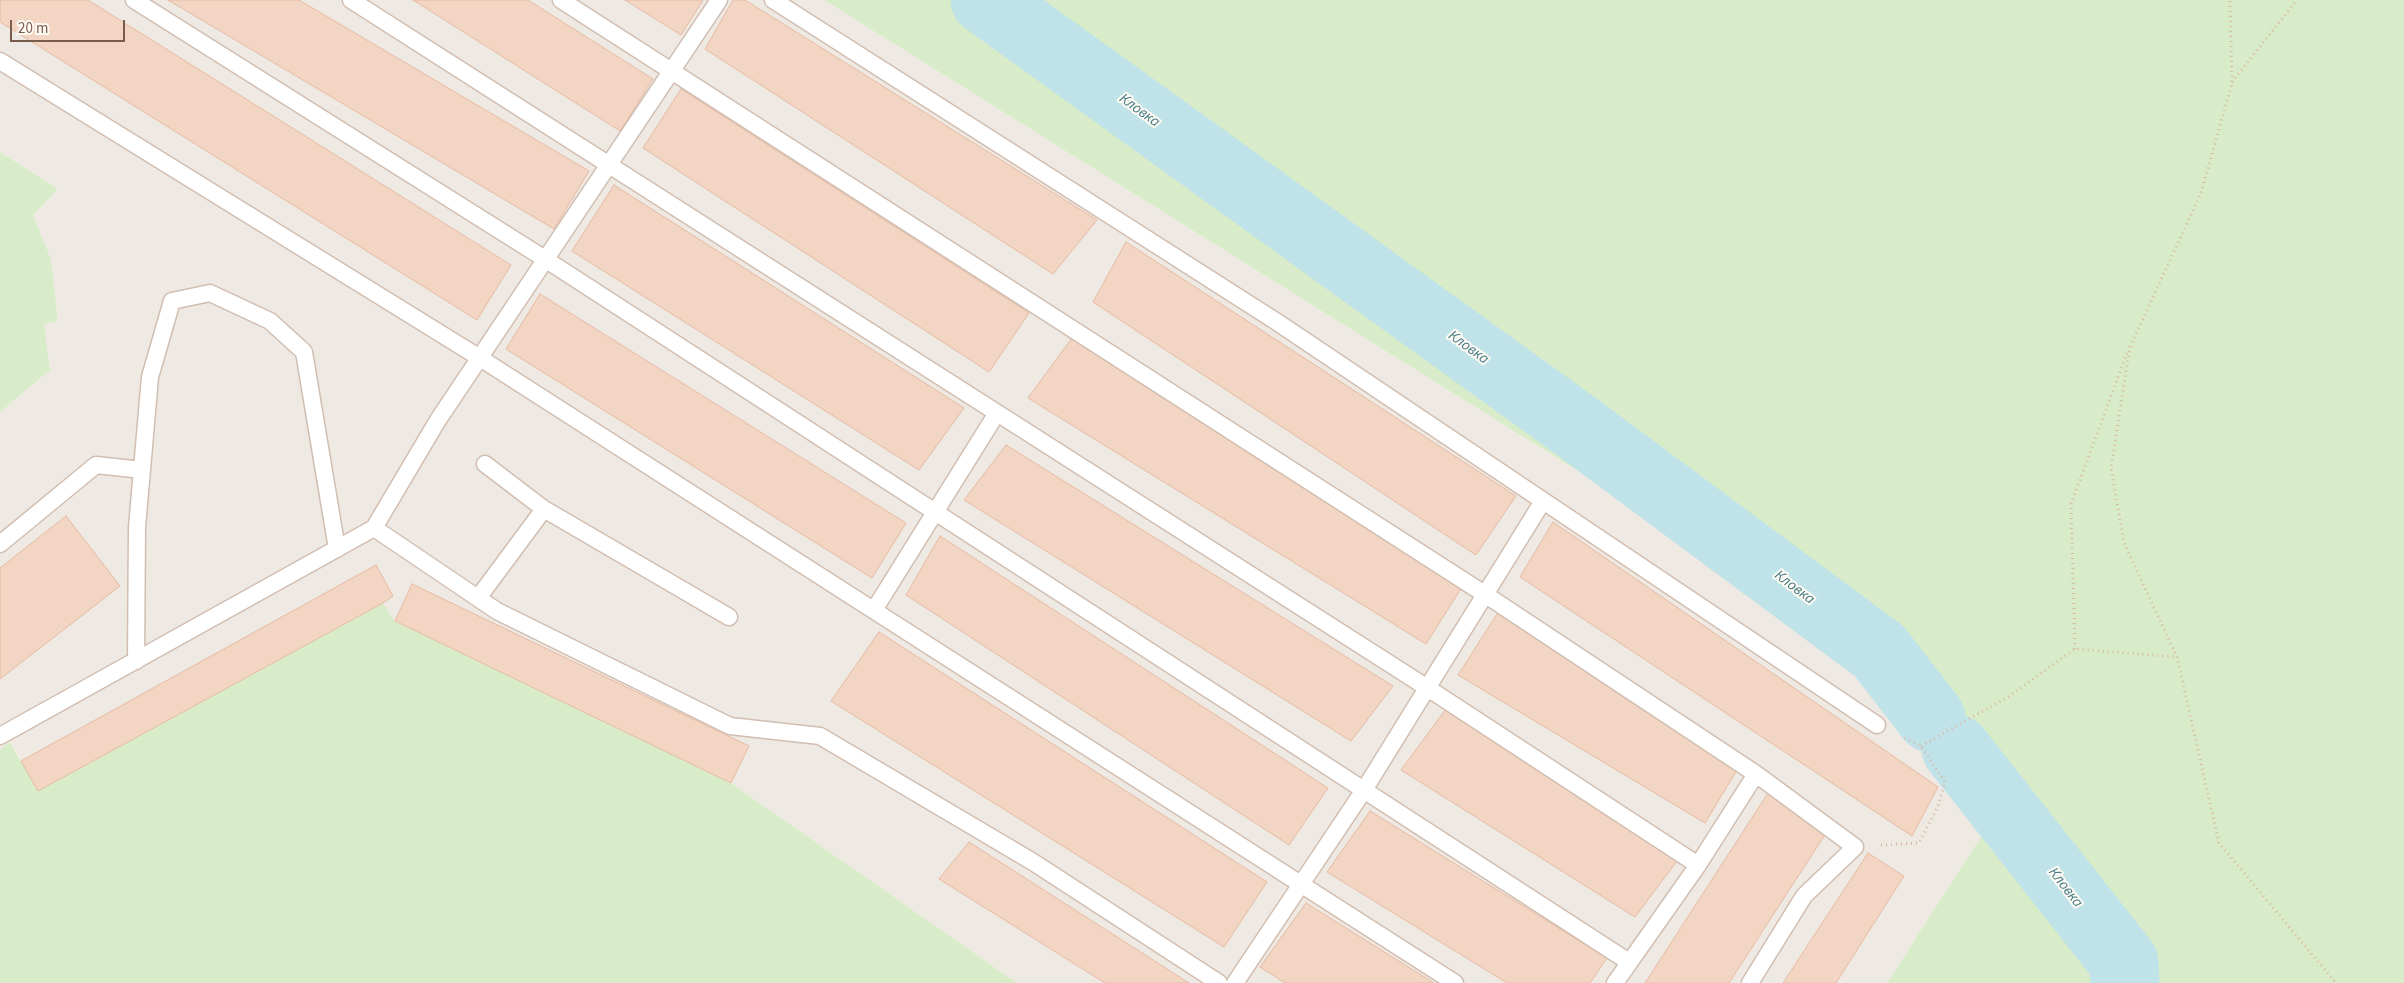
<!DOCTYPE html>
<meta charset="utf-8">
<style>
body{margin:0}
#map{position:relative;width:2404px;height:983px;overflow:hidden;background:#fdf6ec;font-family:"Source Sans 3",sans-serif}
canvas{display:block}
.scale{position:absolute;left:10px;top:20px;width:115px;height:22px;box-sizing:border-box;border:2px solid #7a5c4d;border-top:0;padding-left:6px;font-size:15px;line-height:18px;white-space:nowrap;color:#7a5c4d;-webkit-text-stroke:4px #fffaf3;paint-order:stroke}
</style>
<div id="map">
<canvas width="2404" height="983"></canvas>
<div class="scale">20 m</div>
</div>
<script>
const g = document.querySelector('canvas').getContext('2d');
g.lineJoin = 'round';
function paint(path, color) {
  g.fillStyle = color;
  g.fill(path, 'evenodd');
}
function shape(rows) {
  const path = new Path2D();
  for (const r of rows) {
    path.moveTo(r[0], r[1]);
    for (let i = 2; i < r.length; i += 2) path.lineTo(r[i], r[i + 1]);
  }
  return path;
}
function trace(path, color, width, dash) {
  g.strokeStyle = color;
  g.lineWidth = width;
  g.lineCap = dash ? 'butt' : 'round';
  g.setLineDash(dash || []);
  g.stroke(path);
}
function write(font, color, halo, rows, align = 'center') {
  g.font = font + ' "Source Sans 3",sans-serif';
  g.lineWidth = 4;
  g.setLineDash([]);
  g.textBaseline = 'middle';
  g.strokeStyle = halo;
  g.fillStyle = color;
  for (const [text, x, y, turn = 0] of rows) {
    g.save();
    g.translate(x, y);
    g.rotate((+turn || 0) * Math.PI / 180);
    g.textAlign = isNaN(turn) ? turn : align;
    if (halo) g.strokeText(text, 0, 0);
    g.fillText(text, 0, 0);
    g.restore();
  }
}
paint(shape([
 [0,0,824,0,1922,686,1982,835,1887,983,1017,983,731,783,395,621,383,603,38,791,11,742,0,750,0,412,50,370,44,324,58,321,51,259,33,215,58,189,0,152]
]), '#efe9e4');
paint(shape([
 [824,0,2404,0,2404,983,1887,983,1982,835,1922,686],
 [0,152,58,189,33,215,51,259,58,321,44,324,50,370,0,412],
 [383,603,395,621,731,783,1017,983,0,983,0,750,10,742,38,791]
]), '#d8ecc9');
trace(shape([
 [985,0,1573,424,1879,651,1931,718],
 [1956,749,2124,962,2125,983]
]), '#bfe3e8', 69);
const building = shape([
 [0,0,88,0,511,265,477,320,0,22,0,0],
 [168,0,299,0,589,171,554,229,168,0],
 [413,0,528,0,653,79,620,131,413,0],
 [625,0,703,0,681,35,625,0],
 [733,0,745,0,1097,220,1053,274,705,49,733,0],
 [681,89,1029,313,989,372,643,148,681,89],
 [614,185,964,408,919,470,572,251,614,185],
 [1126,242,1516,496,1476,555,1093,302,1126,242],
 [540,294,906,523,872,578,506,349,540,294],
 [1072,338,1462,587,1426,644,1028,398,1072,338],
 [1006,445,1393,686,1351,741,964,500,1006,445],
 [66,516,120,586,0,679,0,568,66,516],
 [1553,522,1938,787,1912,836,1520,577,1553,522],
 [940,536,1328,788,1289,845,906,595,940,536],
 [376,565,393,596,383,603,38,791,21,761,376,565],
 [412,584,749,746,731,783,395,621,412,584],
 [1499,611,1740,765,1705,823,1458,675,1499,611],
 [879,632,1267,882,1224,947,831,701,879,632],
 [1446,709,1677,861,1635,917,1401,770,1446,709],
 [1770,790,1830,827,1729,983,1645,983,1770,790],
 [1370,811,1607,958,1590,983,1507,983,1327,872,1370,811],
 [969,842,1189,983,1105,983,939,879,969,842],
 [1868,853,1904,876,1836,983,1783,983,1868,853],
 [1306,903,1434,983,1285,983,1260,967,1306,903]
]);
paint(building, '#f3d5c3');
trace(building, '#e6bba3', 1);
const service = shape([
 [134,0,545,259,1629,962],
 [351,0,1426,687,1698,865],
 [561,0,1486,595,1756,774,1855,847,1804,896,1750,983],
 [773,0,1277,322,1877,725],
 [0,61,480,358,1455,983],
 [485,464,544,509],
 [374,528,497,611,730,726,820,736,1033,862,1219,983],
 [0,544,96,465,142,470],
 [478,598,544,509,729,617],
 [874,610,997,413],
 [136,661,137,527,150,377,172,301,210,293,270,321,304,352,337,549],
 [0,736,374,528,438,420,719,0],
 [1235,983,1364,790,1543,501],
 [1615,983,1698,865,1756,774]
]);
trace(service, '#d1beb0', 19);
trace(shape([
 [2232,82,2297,0],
 [2130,346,2111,468,2124,543,2177,657,2219,843,2336,983],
 [2130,347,2201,193,2232,83,2230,0],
 [2075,649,2071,504,2127,353],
 [1921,746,2008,697,2075,649,2177,657],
 [1881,845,1919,843,1938,806,1945,782,1921,746,1902,737]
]), '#d9b8a5', 3, [1, 4]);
trace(service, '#fff', 16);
write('italic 15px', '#437c86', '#fffaf3', [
 ["Кловка",1139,111,36],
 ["Кловка",1468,348,36],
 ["Кловка",1794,588,37],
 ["Кловка",2065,888,52]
]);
</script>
